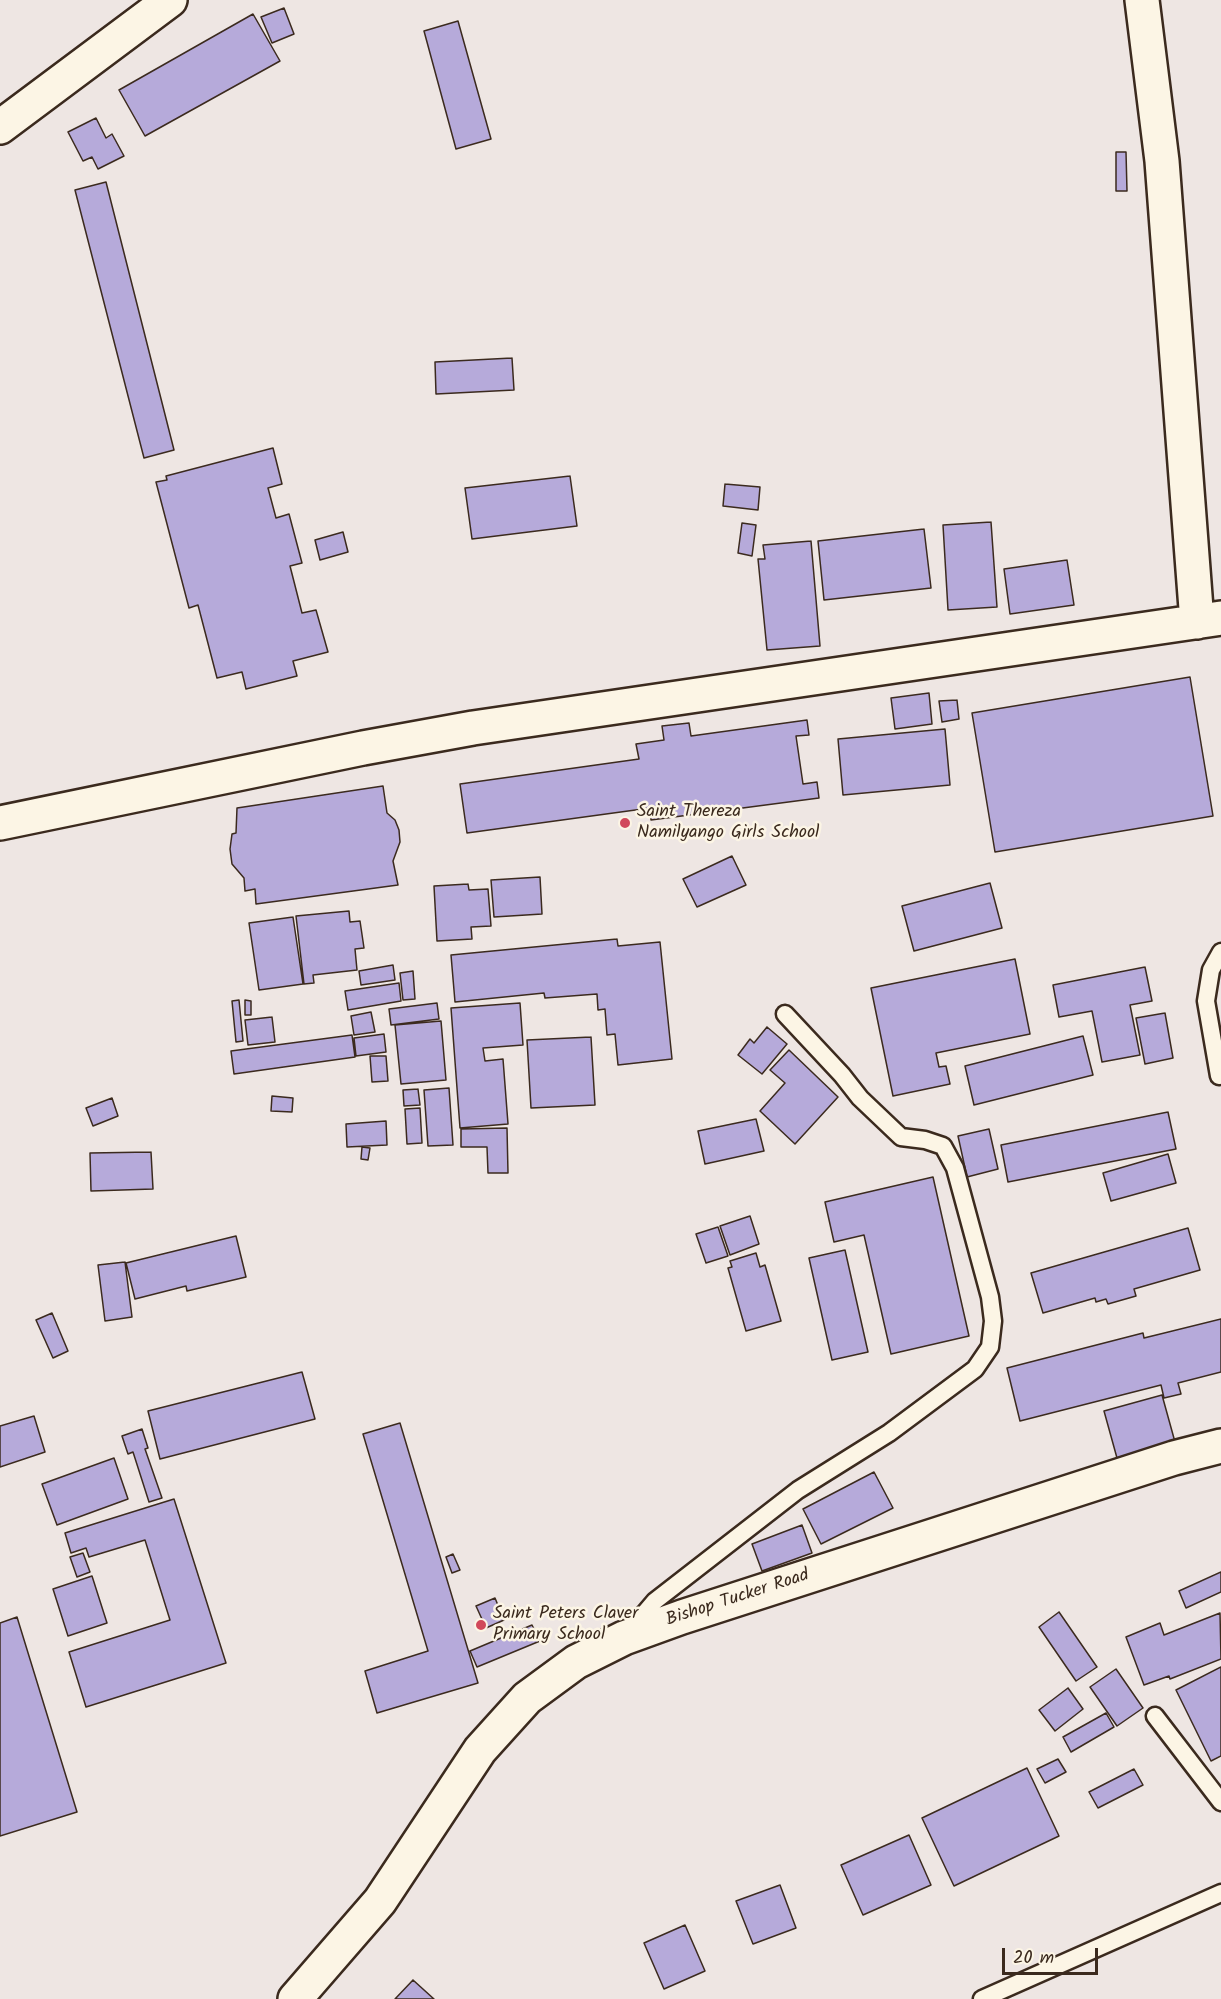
<!DOCTYPE html>
<style>
body{margin:0}
#map{position:relative;width:1221px;height:1999px;overflow:hidden;background:#eee6e3;font-family:Kalam,sans-serif}
canvas{display:block}
.scale{position:absolute;left:1002px;top:1948px;width:96px;height:27px;box-sizing:border-box;border:3px solid #3b2a1e;border-top:0;padding-left:8px;font-size:18px;line-height:21px;white-space:nowrap;color:#3b2a1e;-webkit-text-stroke:4px #fcf5e5;paint-order:stroke}
</style>
<div id="map">
<canvas width="1221" height="1999"></canvas>
<div class="scale">20 m</div>
</div>
<script>
const g = document.querySelector('canvas').getContext('2d');
g.lineJoin = 'round';
function paint(path, color) {
  g.fillStyle = color;
  g.fill(path, 'evenodd');
}
function shape(rows) {
  const path = new Path2D();
  for (const r of rows) {
    path.moveTo(r[0], r[1]);
    for (let i = 2; i < r.length; i += 2) path.lineTo(r[i], r[i + 1]);
  }
  return path;
}
function trace(path, color, width, dash) {
  g.strokeStyle = color;
  g.lineWidth = width;
  g.lineCap = dash ? 'butt' : 'round';
  g.setLineDash(dash || []);
  g.stroke(path);
}
function write(font, color, halo, rows, align = 'center') {
  g.font = font + ' Kalam,sans-serif';
  g.lineWidth = 5;
  g.setLineDash([]);
  g.textBaseline = 'middle';
  g.strokeStyle = halo;
  g.fillStyle = color;
  for (const [text, x, y, turn = 0] of rows) {
    g.save();
    g.translate(x, y);
    g.rotate((+turn || 0) * Math.PI / 180);
    g.textAlign = isNaN(turn) ? turn : align;
    if (halo) g.strokeText(text, 0, 0);
    g.fillText(text, 0, 0);
    g.restore();
  }
}
const building = shape([
 [284,8,294,34,272,43,261,17,284,8],
 [253,14,280,61,145,136,119,90,253,14],
 [458,21,491,139,456,149,424,31,458,21],
 [96,118,106,138,112,134,124,156,98,169,92,157,83,161,68,132,96,118],
 [1116,152,1126,152,1127,191,1116,191,1116,152],
 [106,182,174,450,144,458,75,190,106,182],
 [512,358,514,390,436,394,435,362,512,358],
 [273,448,282,484,268,488,276,518,289,514,302,563,290,566,302,613,316,610,328,652,293,661,297,676,246,689,242,672,217,678,198,605,189,608,156,482,167,480,166,476,273,448],
 [570,476,577,526,472,539,465,488,570,476],
 [725,484,760,487,758,510,723,506,725,484],
 [991,522,997,607,948,610,943,525,991,522],
 [742,523,756,525,752,556,738,553,742,523],
 [924,529,931,588,824,600,818,541,924,529],
 [343,532,348,552,320,560,315,540,343,532],
 [811,541,820,646,767,650,758,559,765,559,763,545,811,541],
 [1067,560,1074,605,1010,614,1004,569,1067,560],
 [1190,677,1213,816,995,852,972,713,1190,677],
 [929,693,932,724,895,729,891,698,929,693],
 [957,700,959,719,942,722,939,701,957,700],
 [807,720,809,735,796,736,803,784,817,782,819,798,651,820,650,808,467,833,460,784,639,759,636,744,664,740,662,726,689,723,691,736,807,720],
 [945,729,950,785,843,795,838,739,945,729],
 [383,786,387,813,395,820,399,830,400,842,393,861,398,885,256,904,255,889,245,891,244,878,232,864,230,849,232,834,236,833,237,808,383,786],
 [732,856,746,885,697,907,683,879,732,856],
 [540,877,542,914,494,917,491,880,540,877],
 [990,883,1002,928,914,951,902,906,990,883],
 [468,884,469,890,488,889,491,926,471,927,472,939,437,941,434,886,468,884],
 [349,911,350,922,360,921,364,948,355,949,357,970,313,975,314,983,304,984,296,916,349,911],
 [293,917,303,984,259,990,249,923,293,917],
 [617,939,618,946,660,942,672,1059,618,1065,615,1034,607,1035,605,1009,598,1010,597,994,545,998,544,993,455,1002,451,955,617,939],
 [1015,959,1030,1034,936,1053,939,1067,946,1066,950,1084,893,1096,871,988,1015,959],
 [393,965,395,980,361,985,359,971,393,965],
 [1145,967,1152,1001,1130,1005,1140,1055,1102,1062,1092,1011,1059,1017,1053,985,1145,967],
 [413,971,415,999,403,1000,400,973,413,971],
 [399,983,401,1001,348,1010,345,991,399,983],
 [239,1000,243,1041,236,1042,232,1001,239,1000],
 [245,1000,251,1001,251,1015,245,1015,245,1000],
 [437,1003,439,1019,391,1025,389,1009,437,1003],
 [520,1003,523,1045,483,1048,485,1061,503,1059,508,1124,460,1128,451,1008,520,1003],
 [371,1012,375,1032,354,1035,351,1016,371,1012],
 [1165,1013,1173,1058,1145,1064,1136,1018,1165,1013],
 [272,1017,275,1042,248,1045,245,1020,272,1017],
 [441,1021,446,1080,401,1084,395,1025,441,1021],
 [767,1027,787,1044,762,1074,738,1055,750,1039,754,1043,767,1027],
 [384,1034,386,1052,356,1056,354,1038,384,1034],
 [352,1035,355,1057,234,1074,231,1051,352,1035],
 [1083,1036,1093,1075,974,1105,965,1066,1083,1036],
 [591,1037,595,1105,531,1108,527,1040,591,1037],
 [789,1050,838,1097,795,1144,760,1111,785,1083,770,1070,789,1050],
 [370,1056,386,1056,388,1081,372,1082,370,1056],
 [449,1088,453,1145,428,1146,424,1090,449,1088],
 [418,1089,420,1105,404,1106,403,1090,418,1089],
 [272,1096,293,1098,292,1112,271,1111,272,1096],
 [112,1098,118,1116,93,1126,86,1108,112,1098],
 [420,1108,422,1143,407,1144,405,1109,420,1108],
 [1168,1112,1176,1149,1008,1182,1001,1145,1168,1112],
 [756,1119,764,1151,705,1164,698,1131,756,1119],
 [386,1121,387,1145,347,1147,346,1124,386,1121],
 [507,1128,508,1173,488,1173,487,1147,461,1147,461,1129,507,1128],
 [989,1129,998,1169,967,1177,958,1136,989,1129],
 [362,1147,370,1148,368,1160,361,1159,362,1147],
 [151,1152,153,1189,91,1191,90,1153,151,1152],
 [1168,1154,1176,1183,1111,1201,1103,1173,1168,1154],
 [933,1177,969,1336,891,1354,864,1235,834,1242,825,1202,933,1177],
 [750,1216,759,1244,730,1255,720,1226,750,1216],
 [718,1227,728,1256,706,1263,696,1234,718,1227],
 [1188,1228,1200,1270,1134,1289,1136,1296,1108,1304,1106,1299,1096,1302,1095,1298,1043,1313,1031,1273,1188,1228],
 [236,1236,246,1277,187,1291,186,1286,135,1299,126,1263,236,1236],
 [845,1250,868,1352,832,1360,809,1258,845,1250],
 [756,1253,760,1267,765,1265,781,1321,746,1331,728,1268,732,1267,730,1261,756,1253],
 [125,1262,132,1317,105,1321,98,1265,125,1262],
 [52,1313,68,1351,53,1358,36,1320,52,1313],
 [1221,1319,1221,1372,1178,1383,1181,1394,1164,1398,1161,1385,1020,1421,1007,1368,1143,1333,1144,1338,1221,1319],
 [302,1372,315,1419,160,1459,148,1411,302,1372],
 [1162,1395,1175,1442,1117,1458,1104,1411,1162,1395],
 [34,1416,45,1452,0,1467,0,1426,34,1416],
 [400,1423,478,1683,377,1713,365,1671,428,1651,363,1434,400,1423],
 [142,1429,148,1448,145,1449,162,1498,149,1502,133,1452,128,1454,122,1436,142,1429],
 [114,1458,128,1499,57,1525,42,1484,114,1458],
 [874,1472,893,1508,821,1544,803,1509,874,1472],
 [174,1499,226,1663,86,1707,69,1652,170,1620,145,1540,89,1557,86,1548,71,1553,65,1533,174,1499],
 [802,1525,812,1553,762,1571,752,1544,802,1525],
 [83,1553,90,1572,77,1577,70,1557,83,1553],
 [453,1554,460,1570,452,1573,446,1557,453,1554],
 [1221,1572,1221,1592,1186,1608,1179,1591,1221,1572],
 [92,1576,107,1623,68,1636,53,1589,92,1576],
 [495,1598,504,1620,486,1628,476,1606,495,1598],
 [1059,1612,1097,1667,1076,1681,1039,1627,1059,1612],
 [1220,1613,1221,1659,1170,1679,1169,1676,1144,1685,1126,1637,1160,1623,1164,1635,1220,1613],
 [17,1617,77,1812,0,1836,0,1623,17,1617],
 [532,1625,540,1641,477,1667,470,1651,532,1625],
 [1221,1667,1221,1756,1211,1761,1176,1690,1221,1667],
 [1116,1669,1143,1708,1117,1726,1090,1687,1116,1669],
 [1068,1688,1083,1709,1055,1731,1039,1710,1068,1688],
 [1106,1713,1114,1727,1071,1752,1063,1737,1106,1713],
 [1058,1759,1066,1772,1045,1783,1037,1769,1058,1759],
 [1027,1768,1059,1836,954,1886,922,1818,1027,1768],
 [1134,1769,1143,1785,1098,1808,1089,1792,1134,1769],
 [909,1835,931,1885,863,1915,841,1865,909,1835],
 [780,1885,796,1928,753,1944,736,1901,780,1885],
 [685,1925,705,1971,664,1989,644,1943,685,1925],
 [413,1980,434,1999,395,1999,413,1980]
]);
paint(building, '#b6aada');
trace(building, '#3b2a1e', 1.5);
const lane = shape([
 [1219,1076,1206,1001,1211,970,1221,952],
 [632,1628,655,1601,798,1490,889,1433,975,1369,990,1347,993,1321,990,1297,955,1168,943,1146,925,1140,901,1137,860,1098,842,1075,785,1014],
 [1155,1716,1221,1802],
 [982,1999,1221,1893]
]);
const street = shape([
 [1142,0,1162,161,1197,622],
 [0,127,170,0],
 [0,823,363,748,473,728,1221,618]
]);
const secondary = shape([
 [295,1999,380,1901,480,1750,527,1698,576,1662,624,1638,682,1617,1174,1458,1221,1446]
]);
trace(lane, '#3b2a1e', 21);
trace(street, '#3b2a1e', 38);
trace(secondary, '#3b2a1e', 38);
trace(lane, '#fcf5e5', 16);
trace(street, '#fcf5e5', 33);
trace(secondary, '#fcf5e5', 33);
for (const [x, y, r, color] of [
 [625,823,6,"#d1495b"],
 [481,1625,6,"#d1495b"]
]) {
  const dot = new Path2D();
  dot.arc(x, y, r, 0, 2 * Math.PI);
  g.fillStyle = color;
  g.fill(dot);
  trace(dot, '#fcf5e5', 2);
}
write('18px', '#3b2a1e', '#fcf5e5', [
 ["Saint Thereza",637,813],
 ["Namilyango Girls School",637,834],
 ["Saint Peters Claver",493,1615],
 ["Primary School",493,1636]
], 'left');
write('18px', '#3b2a1e', '#fcf5e5', [
 ["Bishop Tucker Road",738,1599,-18]
]);
</script>
